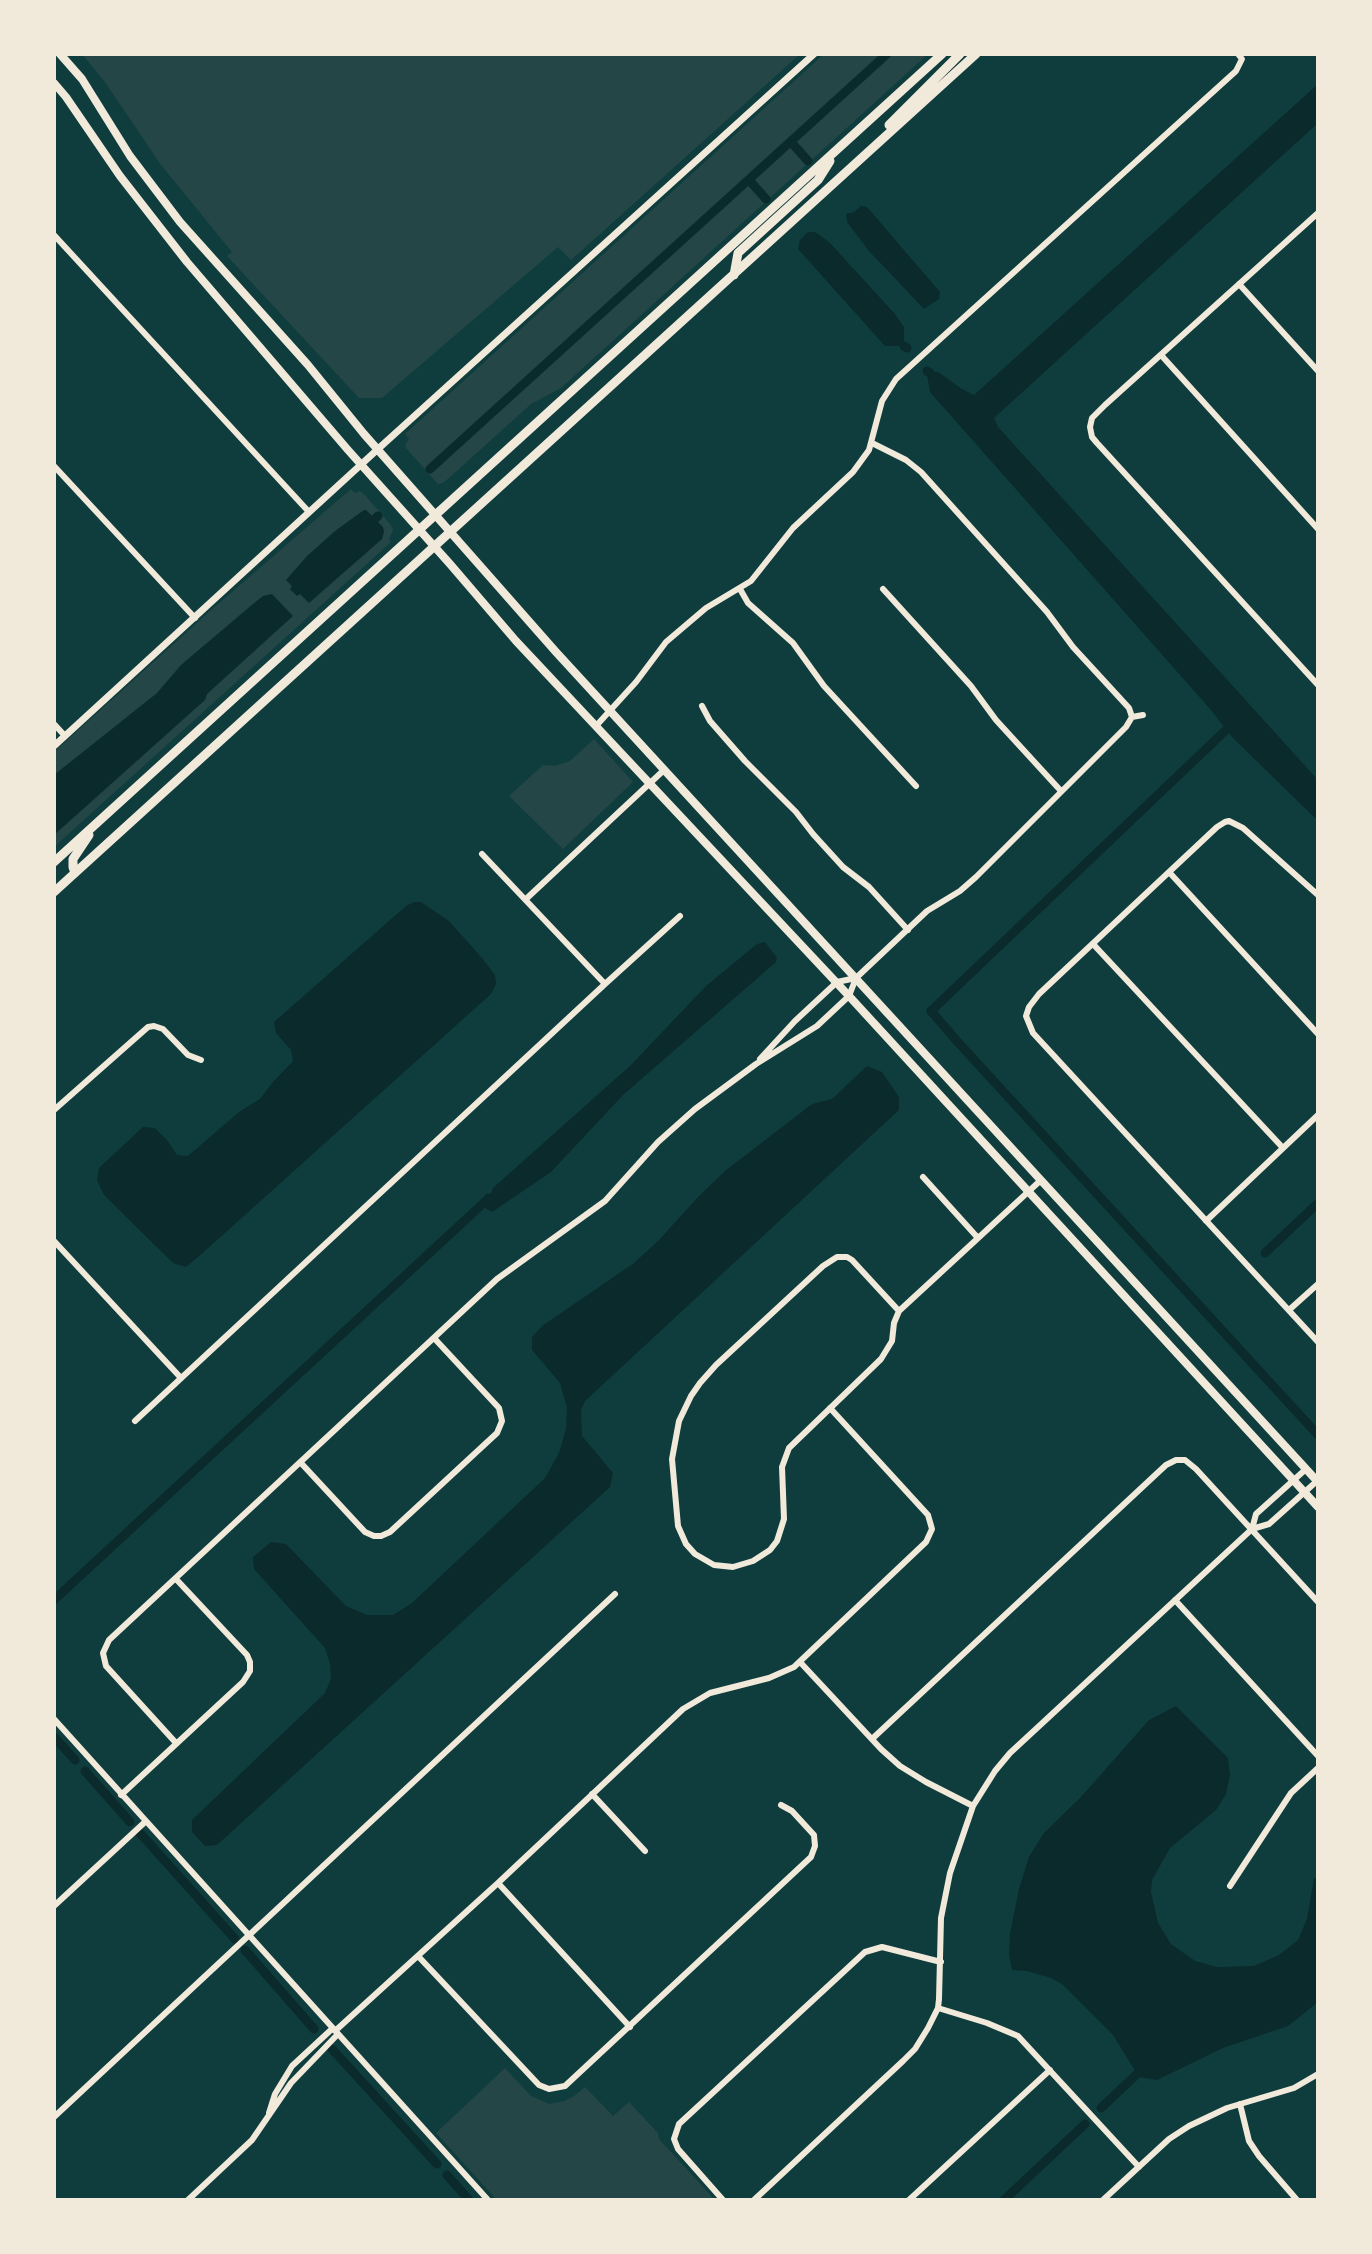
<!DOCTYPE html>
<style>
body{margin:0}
#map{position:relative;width:1372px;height:2254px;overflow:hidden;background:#0f3d3e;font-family:Mulish,sans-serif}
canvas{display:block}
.frame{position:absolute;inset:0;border:56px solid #f1e9da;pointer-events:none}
</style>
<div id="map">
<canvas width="1372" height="2254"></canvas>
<div class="frame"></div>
</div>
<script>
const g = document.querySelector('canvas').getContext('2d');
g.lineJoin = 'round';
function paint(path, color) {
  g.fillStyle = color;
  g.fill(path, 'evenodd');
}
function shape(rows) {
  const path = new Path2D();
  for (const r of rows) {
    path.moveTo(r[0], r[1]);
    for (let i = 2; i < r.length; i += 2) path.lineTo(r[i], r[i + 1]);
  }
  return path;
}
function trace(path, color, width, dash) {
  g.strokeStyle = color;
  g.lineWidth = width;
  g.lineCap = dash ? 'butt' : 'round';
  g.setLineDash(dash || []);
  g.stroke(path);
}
paint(shape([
 [82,54,800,54,571,260,558,247,382,398,359,398,227,256,232,252,161,165,105,82],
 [824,54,928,54,561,388,531,404,450,477,443,483,438,484,406,448,405,445,409,439,405,434],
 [351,489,355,493,360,491,364,494,391,525,393,530,389,539,391,542,54,847,54,752,210,611],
 [594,739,633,782,563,849,509,796,543,765,555,766,570,761],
 [505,2068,531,2096,549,2104,564,2101,574,2096,585,2087,613,2116,629,2102,658,2133,659,2139,715,2200,497,2200,436,2133]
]), '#244646');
paint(shape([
 [1318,84,1318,123,994,418,998,427,1318,780,1318,821,1231,736,1211,710,930,392,927,375,931,372,938,372,962,389,974,395],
 [861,206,867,207,940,292,939,299,924,309,869,251,847,222,846,214,854,212],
 [808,232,815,232,829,242,895,314,904,327,904,346,885,346,798,249,800,240],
 [364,510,366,510,383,527,384,532,382,539,309,603,300,594,297,596,290,589,292,586,286,580,307,556,335,531],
 [272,594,293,616,207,694,205,700,54,835,54,775,157,693,181,665,253,604,263,596],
 [414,902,421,902,449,921,482,958,495,975,496,984,491,994,197,1258,186,1267,173,1263,104,1195,97,1180,99,1168,143,1127,155,1128,167,1140,177,1155,188,1156,239,1112,260,1099,272,1083,293,1061,291,1050,276,1033,274,1022,406,906],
 [765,942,777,958,776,962,623,1095,551,1172,492,1212,485,1208,493,1188,631,1065,706,986,757,944],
 [867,1066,882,1072,899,1097,899,1110,585,1401,581,1410,582,1436,613,1473,610,1487,217,1845,205,1846,192,1832,192,1820,325,1693,331,1679,330,1664,325,1648,254,1569,253,1557,271,1542,286,1544,346,1606,367,1615,393,1615,412,1603,545,1478,559,1453,566,1429,567,1408,560,1383,532,1350,532,1337,542,1326,634,1263,659,1240,698,1197,725,1171,812,1104,832,1099],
 [1176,1706,1228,1758,1230,1775,1226,1794,1216,1810,1170,1848,1152,1880,1151,1892,1158,1923,1171,1944,1195,1961,1217,1967,1254,1966,1279,1955,1298,1940,1307,1919,1314,1878,1318,1879,1318,2002,1288,2026,1223,2048,1157,2080,1139,2077,1113,2035,1062,1984,1051,1978,1027,1971,1012,1970,1009,1954,1010,1934,1019,1889,1029,1857,1043,1834,1081,1797,1149,1720]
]), '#0a2a2b');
trace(shape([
 [791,142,808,161],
 [749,180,766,199],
 [904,346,907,348],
 [927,371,930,373],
 [430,469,887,54],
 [365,528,378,516],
 [1226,730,931,1011,956,1040,1318,1435],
 [1265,1253,1318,1203],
 [54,1600,489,1198],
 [54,1737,75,1760],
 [85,1771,130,1822],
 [140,1833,235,1939],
 [245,1950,314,2029],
 [332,2049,437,2164],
 [1101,2108,1137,2074],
 [447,2175,469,2200],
 [1004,2200,1085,2124]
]), '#0a2a2b', 9);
trace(shape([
 [1318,213,1105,405,1092,418,1090,427,1092,437,1097,443,1318,685],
 [54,235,309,512],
 [1239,284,1318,371],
 [1161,355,1318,529],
 [872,443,906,460,921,472,1047,612,1073,647,1129,708,1132,717],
 [54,466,195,618],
 [740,589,748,603,793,643,824,686,916,786],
 [883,589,971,686,996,720,1061,791],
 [702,706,710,721,745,761,796,812,813,834,843,867,869,887,908,930],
 [1132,717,1143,715],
 [54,724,65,736],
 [596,726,636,682,666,642,706,608,751,581,793,528,853,472,869,450,882,401,896,379,1236,71,1242,59,1238,54],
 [482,854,605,984],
 [1169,872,1318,1034],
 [1318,895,1243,828,1229,821,1225,822,1217,827,1039,994,1029,1007,1026,1016,1033,1033,1318,1342],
 [526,899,664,770],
 [1093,944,1283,1148],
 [760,1059,795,1021,837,982,856,978],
 [54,1110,148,1027,154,1026,163,1029,188,1055,201,1060],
 [923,1177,978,1238],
 [1206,1221,1318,1115],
 [54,1241,181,1378],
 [1289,1310,1318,1284],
 [899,1311,852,1260,847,1257,837,1257,823,1266,716,1365,700,1383,691,1396,679,1421,672,1459,678,1526,686,1544,695,1554,714,1565,733,1567,753,1561,770,1550,777,1541,784,1519,782,1467,789,1448,881,1359,892,1341,894,1323,899,1311,1041,1180],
 [135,1421,605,984,680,916],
 [301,1463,365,1532,374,1536,381,1536,390,1532,497,1433,502,1421,499,1408,434,1338],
 [1252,1529,1256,1514,1306,1469],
 [1175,1600,1318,1756],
 [800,1662,881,1749,900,1766,926,1782,973,1806],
 [54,1719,488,2200],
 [872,1739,1166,1465,1176,1460,1185,1460,1196,1469,1318,1602],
 [176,1743,106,1666,103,1653,109,1640,497,1279,605,1201,658,1142,695,1109,756,1064,817,1026,849,996,856,978,927,911,960,891,976,877,1126,727,1132,717],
 [592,1794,645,1851],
 [121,1795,243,1682,250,1671,250,1662,247,1655,176,1579],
 [498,1883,630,2027],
 [1230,1886,1291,1793,1318,1768],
 [54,1906,145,1822],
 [418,1956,539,2085,549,2089,565,2086,811,1857,815,1846,814,1835,792,1811,781,1805],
 [938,2008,987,2023,1018,2036,1139,2167],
 [335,2031,498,1883,683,1709,710,1693,769,1678,794,1667,926,1542,932,1529,928,1515,830,1408],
 [1240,2104,1249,2141,1259,2156,1297,2200],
 [269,2113,275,2094,292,2066,333,2028],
 [54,2117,615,1594],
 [188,2200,252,2140,291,2083,338,2034],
 [723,2200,678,2149,674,2139,679,2124,865,1952,882,1947,941,1962],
 [754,2200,903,2061,915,2049,928,2028,938,2008,939,1999,941,1918,950,1873,973,1806,995,1771,1010,1753,1252,1529,1269,1524,1317,1481],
 [909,2200,1050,2070],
 [1103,2200,1169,2139,1189,2126,1227,2108,1294,2088,1318,2074]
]), '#f1e9da', 6);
trace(shape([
 [54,746,378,449,814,54]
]), '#f1e9da', 7);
trace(shape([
 [60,54,82,79,130,156,180,222,308,365,364,434,556,652,1318,1482],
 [54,83,66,97,120,176,187,262,348,450,450,564,516,641,849,996,1318,1507]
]), '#f1e9da', 8);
trace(shape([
 [889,125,960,54],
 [734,275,738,253,818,180,830,161],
 [54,862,942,54],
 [75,873,73,867,73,859,89,835],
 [54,892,976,54]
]), '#f1e9da', 9);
</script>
